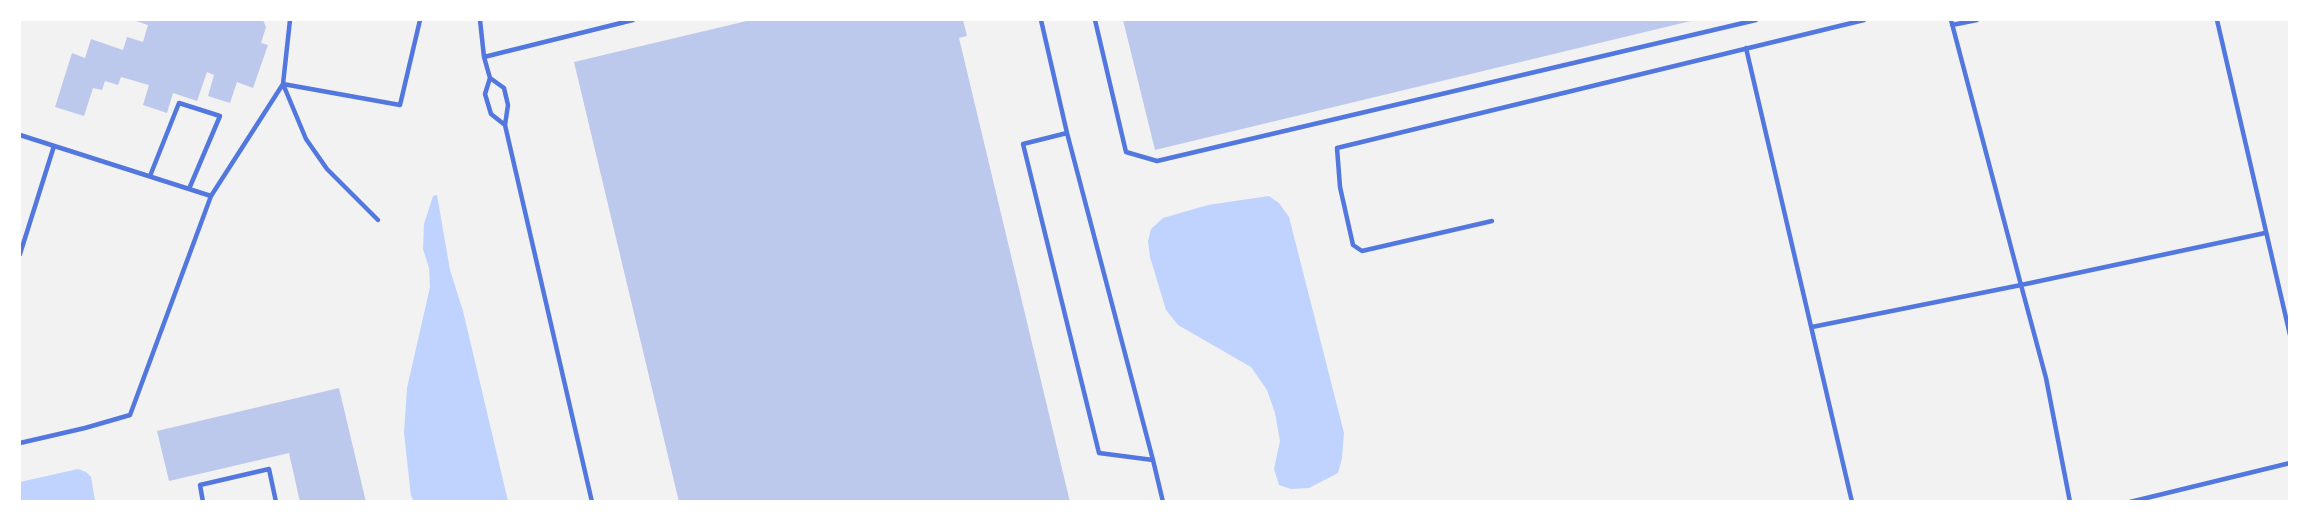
<!DOCTYPE html>
<style>
body{margin:0}
#map{position:relative;width:2309px;height:521px;overflow:hidden;background:#f2f2f2;font-family:Arial,sans-serif}
canvas{display:block}
.frame{position:absolute;inset:0;border:21px solid #fff;pointer-events:none}
</style>
<div id="map">
<canvas width="2309" height="521"></canvas>
<div class="frame"></div>
</div>
<script>
const g = document.querySelector('canvas').getContext('2d');
g.lineJoin = 'round';
function paint(path, color) {
  g.fillStyle = color;
  g.fill(path, 'evenodd');
}
function shape(rows) {
  const path = new Path2D();
  for (const r of rows) {
    path.moveTo(r[0], r[1]);
    for (let i = 2; i < r.length; i += 2) path.lineTo(r[i], r[i + 1]);
  }
  return path;
}
function trace(path, color, width, dash) {
  g.strokeStyle = color;
  g.lineWidth = width;
  g.lineCap = dash ? 'butt' : 'round';
  g.setLineDash(dash || []);
  g.stroke(path);
}
paint(shape([
 [437,195,450,270,463,311,508,501,414,501,411,496,404,433,407,388,430,287,429,268,423,249,424,224,433,196],
 [1269,196,1279,203,1289,217,1344,433,1342,458,1338,473,1309,488,1291,489,1279,485,1274,469,1280,441,1275,413,1267,390,1251,367,1178,325,1166,310,1150,257,1148,241,1151,229,1163,218,1208,205],
 [78,469,86,472,91,477,95,501,20,501,20,482]
]), '#bfd3fe');
paint(shape([
 [133,20,263,20,266,27,261,43,268,45,253,88,237,82,230,103,208,96,214,75,207,72,197,101,173,93,167,113,143,105,149,85,121,77,118,85,105,81,102,90,93,88,84,116,55,107,72,53,85,58,91,39,123,50,127,37,143,42,148,25],
 [751,20,963,20,967,36,959,38,1070,502,679,502,574,62],
 [1123,20,1695,20,1155,150],
 [339,388,366,502,300,502,289,453,169,481,157,431]
]), '#bdc9ec');
trace(shape([
 [480,20,484,57,633,20],
 [1041,20,1067,133,1153,460,1099,453,1023,144,1067,133],
 [1095,20,1126,152,1157,161,1756,20],
 [2217,20,2290,335],
 [1952,25,1977,20],
 [1746,48,1852,502],
 [484,57,490,78,485,94,491,114,505,125,508,105,504,88,490,78],
 [283,84,400,105,420,20],
 [283,84,306,139,327,169,378,220],
 [505,125,592,502],
 [20,135,211,196,283,84,290,20],
 [150,176,179,103,220,116,189,189],
 [1492,221,1362,251,1353,245,1340,187,1337,148,1864,20],
 [20,254,54,146],
 [1812,327,2021,285,1951,20],
 [20,443,85,428,130,415,211,196],
 [1153,460,1163,502],
 [203,502,200,485,269,469,276,502],
 [2070,502,2046,378,2021,285,2265,233],
 [2130,502,2290,463]
]), '#5277de', 4.5);
</script>
